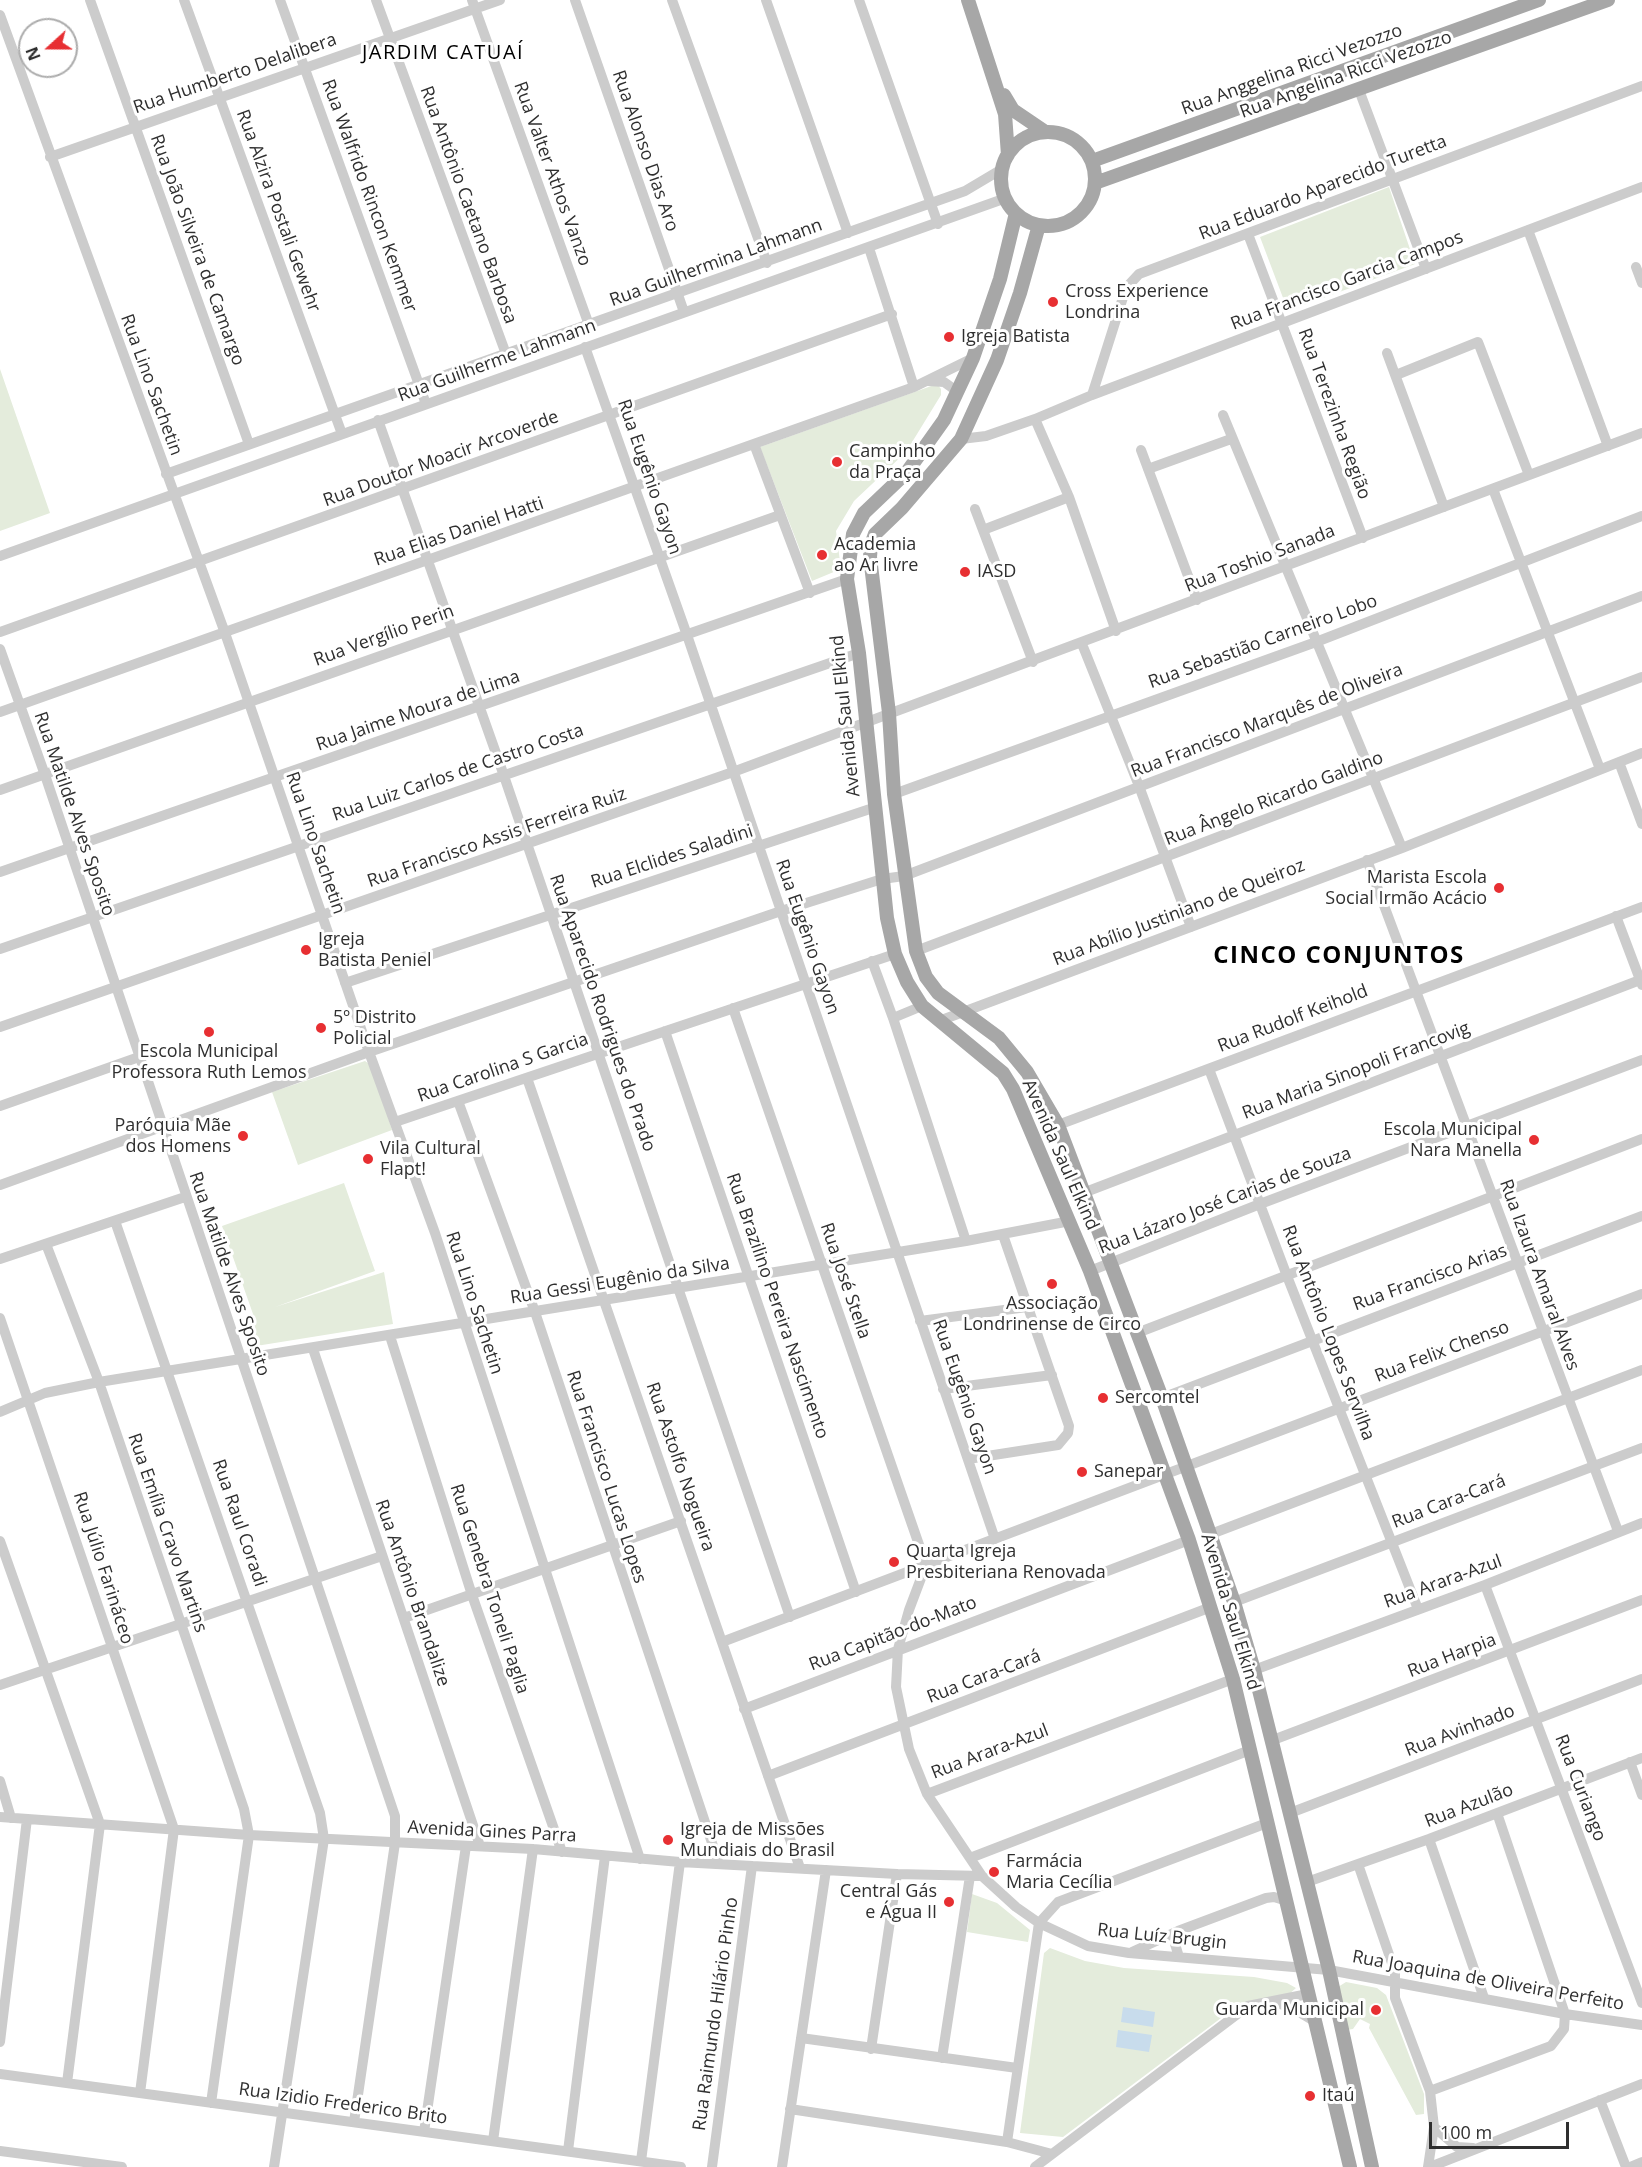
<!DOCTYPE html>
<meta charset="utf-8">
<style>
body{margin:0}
#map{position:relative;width:1642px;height:2167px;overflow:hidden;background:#fff;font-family:"Open Sans",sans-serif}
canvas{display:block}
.north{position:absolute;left:18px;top:18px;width:60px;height:60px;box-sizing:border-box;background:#fff;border:2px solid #acacac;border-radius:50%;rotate:249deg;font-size:16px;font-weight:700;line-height:24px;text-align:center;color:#2f2f2f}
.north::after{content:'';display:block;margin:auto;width:21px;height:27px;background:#e72f32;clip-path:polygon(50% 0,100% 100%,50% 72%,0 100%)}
.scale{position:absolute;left:1429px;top:2122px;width:140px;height:27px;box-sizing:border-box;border:3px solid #2f2f2f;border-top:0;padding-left:8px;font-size:18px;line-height:21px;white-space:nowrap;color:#2f2f2f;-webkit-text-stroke:4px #fff;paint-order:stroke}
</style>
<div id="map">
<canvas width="1642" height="2167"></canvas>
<div class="north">N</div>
<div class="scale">100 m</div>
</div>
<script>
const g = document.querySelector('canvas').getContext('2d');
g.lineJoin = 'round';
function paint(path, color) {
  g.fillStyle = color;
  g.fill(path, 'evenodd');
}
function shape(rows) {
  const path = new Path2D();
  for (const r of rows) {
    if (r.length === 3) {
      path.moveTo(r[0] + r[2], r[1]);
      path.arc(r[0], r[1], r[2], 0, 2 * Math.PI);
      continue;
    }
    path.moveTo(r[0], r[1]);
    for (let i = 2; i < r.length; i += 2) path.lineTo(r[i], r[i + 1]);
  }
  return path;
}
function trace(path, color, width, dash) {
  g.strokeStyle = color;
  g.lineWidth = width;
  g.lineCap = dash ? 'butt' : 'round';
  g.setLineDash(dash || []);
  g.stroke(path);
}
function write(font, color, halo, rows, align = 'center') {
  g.font = font + ' "Open Sans",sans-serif';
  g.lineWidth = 6;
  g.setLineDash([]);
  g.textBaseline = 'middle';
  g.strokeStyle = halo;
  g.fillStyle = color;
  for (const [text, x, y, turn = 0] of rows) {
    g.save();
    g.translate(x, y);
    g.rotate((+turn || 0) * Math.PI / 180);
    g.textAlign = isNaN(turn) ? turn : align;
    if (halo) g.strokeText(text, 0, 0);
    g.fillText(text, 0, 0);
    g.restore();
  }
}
paint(shape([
 [1389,187,1415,264,1288,311,1260,237],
 [0,369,50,513,0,531],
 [937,384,941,389,941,395,906,452,854,501,836,531,841,569,812,581,760,447],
 [365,1061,372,1066,392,1130,298,1165,272,1092],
 [344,1183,375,1271,275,1307,384,1272,393,1324,256,1346,243,1318,253,1314,222,1226],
 [972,1894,997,1903,1030,1930,1028,1942,967,1932],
 [1050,1948,1085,1961,1124,1968,1254,1977,1287,1983,1296,1988,1288,1995,1241,2003,1063,2137,1020,2133,1044,1953],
 [1346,1982,1377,1988,1386,1995,1424,2094,1424,2114,1416,2115,1369,2028,1370,2024,1360,2019,1353,2029,1346,2030,1338,1987]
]), '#e4ecdc');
paint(shape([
 [1123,2007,1155,2012,1153,2027,1121,2022],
 [1118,2030,1152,2035,1149,2052,1116,2047]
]), '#c8dcec');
trace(shape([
 [90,0,249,444],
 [184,0,342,434],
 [280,0,426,404],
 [376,0,506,354],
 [472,0,589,325],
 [575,0,684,312],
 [672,0,767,263],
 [766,0,848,233],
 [859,0,938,224],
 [0,15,225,633,369,1052,435,1233,640,1859],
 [1359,90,1426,269],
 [50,157,500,0],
 [1528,230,1608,446],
 [1248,234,1363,538],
 [869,248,914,387],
 [1636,267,1642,283],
 [585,347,687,635,995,1539],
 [1387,353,1444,507],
 [1396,375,1478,342,1529,475],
 [928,381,944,382,958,392],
 [1092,395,1126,288,1139,274,1642,86],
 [1223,415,1402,848],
 [1035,419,1069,497,1116,631],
 [378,420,503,773,790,1617],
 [961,439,986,436,1035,419,1092,395,1642,187],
 [754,444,810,593],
 [1141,450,1197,600],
 [1148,469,1231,439],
 [166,474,965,191,1002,169],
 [1493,489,1600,769],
 [975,509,1033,662],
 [983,530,1069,497],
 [0,556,1006,198],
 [0,632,892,314],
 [1082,644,1139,786,1191,927],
 [0,649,45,775,395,1816,395,1843,354,2122],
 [0,712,914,387,973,358],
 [1619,762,1642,824],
 [0,790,780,515],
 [894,794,1316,642,1642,516],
 [1367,860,1618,1531],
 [0,872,847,579],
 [1616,916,1642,985],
 [0,949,859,653],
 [916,951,1642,677],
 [872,961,893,1018,966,1241],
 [345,983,873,808],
 [733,1008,926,1565],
 [893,1018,922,1006],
 [939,1021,1402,848,1642,753],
 [0,1027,733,772,1642,433],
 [665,1031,856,1592],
 [1209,1069,1287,1276,1418,1609],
 [527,1078,800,1868],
 [458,1101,535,1312,719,1864],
 [0,1106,139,1057],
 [395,1122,895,954],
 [1058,1125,1642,907],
 [0,1185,369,1052,781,911,882,879,904,876,1642,596],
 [1083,1193,1640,980],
 [115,1221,320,1813,324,1839,274,2167],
 [46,1244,99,1382,244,1809,249,1835,211,2103],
 [0,1259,185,1197],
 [1090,1271,1260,1204,1642,1060],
 [0,1318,174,1829,140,2093],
 [920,1321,1027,1307],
 [1137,1333,1642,1139],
 [390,1336,472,1595,562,1852],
 [313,1349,480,1846],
 [943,1389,1052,1375],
 [1162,1398,1642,1216],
 [0,1412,45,1393,99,1382,966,1241,1070,1221],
 [968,1459,1058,1445,1068,1433,1069,1426,1003,1235],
 [1211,1534,1642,1370],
 [0,1541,100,1824,67,2083],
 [926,1565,909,1610,898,1649,896,1687,909,1749,927,1794,982,1876,1016,1907,1039,1923,1088,1946,1129,1953,1329,1970,1565,2014,1642,2025],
 [1485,1585,1642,2003],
 [1234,1602,1642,1448],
 [404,1618,681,1521],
 [722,1642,1642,1294],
 [1254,1670,1485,1585,1642,1523],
 [0,1685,382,1556],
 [744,1709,1189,1540],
 [1273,1740,1642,1600],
 [1630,1762,1642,1795],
 [768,1776,1211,1607],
 [0,1781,11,1818],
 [927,1794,1233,1679],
 [1290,1813,1642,1679],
 [0,1817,249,1835,533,1849,680,1862,897,1874,982,1876],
 [1429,1839,1484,1998],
 [970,1858,1250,1750],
 [1358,1864,1395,1972,1395,1998,1430,2091,1434,2127,1428,2167],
 [1307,1882,1429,1839,1642,1758],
 [1178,1931,1175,1944,1179,1957],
 [1132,1952,1178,1931,1266,1898,1274,1897,1287,1901],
 [1275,2002,1294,2009,1314,2021],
 [801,2038,1017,2068],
 [0,2042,27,1819],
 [871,2049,897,1874],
 [942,2058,970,1876],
 [0,2074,681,2167],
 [1430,2091,1551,2046,1564,2029,1565,2014,1497,1813],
 [1600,2100,1626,2167],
 [790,2109,1007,2142,1052,2154],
 [1434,2127,1457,2147,1473,2148],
 [424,2132,466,1846],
 [493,2141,533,1849],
 [1007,2142,1039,1923,1058,1902,1267,1823],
 [0,2151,122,2167],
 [568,2151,605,1856],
 [641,2161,680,1862],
 [712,2167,752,1866],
 [782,2167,826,1870],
 [1035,2167,1248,2006,1308,1994],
 [1430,2167,1642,2084],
 [1630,2167,1642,2162]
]), '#ccc', 10);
trace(shape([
 [968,0,1005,114,1008,155],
 [1004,95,1013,110,1044,131],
 [1048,179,47],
 [1092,161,1539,0],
 [1095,183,1608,0],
 [1016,213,1000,279,973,358,944,420,907,472,864,513,853,534,847,579,859,653,887,918,895,954,907,982,922,1006,1003,1073,1013,1089,1090,1271,1189,1540,1233,1679,1350,2167],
 [1039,225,1020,293,997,360,961,439,902,508,875,534,871,545,870,557,889,713,894,794,916,951,926,977,938,993,999,1038,1027,1072,1058,1125,1162,1398,1234,1602,1254,1670,1329,1970,1372,2167]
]), '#a7a7a7', 14);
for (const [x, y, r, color] of [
 [1053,302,6,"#e72f32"],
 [949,337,6,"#e72f32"],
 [837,462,6,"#e72f32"],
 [822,555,6,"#e72f32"],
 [965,572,6,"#e72f32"],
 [1499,888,6,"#e72f32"],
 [306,950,6,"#e72f32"],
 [321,1028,6,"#e72f32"],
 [209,1032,6,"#e72f32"],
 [243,1136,6,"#e72f32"],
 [1534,1140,6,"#e72f32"],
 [368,1159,6,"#e72f32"],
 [1052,1284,6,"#e72f32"],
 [1103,1398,6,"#e72f32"],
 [1082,1472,6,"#e72f32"],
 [894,1562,6,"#e72f32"],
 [668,1840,6,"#e72f32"],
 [994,1872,6,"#e72f32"],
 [949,1902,6,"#e72f32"],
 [1376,2010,6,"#e72f32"],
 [1310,2096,6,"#e72f32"]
]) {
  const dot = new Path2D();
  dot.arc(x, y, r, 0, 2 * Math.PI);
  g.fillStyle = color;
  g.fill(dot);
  trace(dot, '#fff', 2);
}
write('18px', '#2f2f2f', '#fff', [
 ["Rua Anggelina Ricci Vezozzo",1292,70,-20],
 ["Rua Humberto Delalibera",235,74,-19],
 ["Rua Angelina Ricci Vezozzo",1346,75,-20],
 ["Rua Alonso Dias Aro",645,151,71],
 ["Rua Valter Athos Vanzo",552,174,70],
 ["Rua Eduardo Aparecido Turetta",1323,188,-21],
 ["Rua Walfrido Rincon Kemmer",369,196,70],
 ["Rua Antônio Caetano Barbosa",468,205,70],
 ["Rua Alzira Postali Gewehr",278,211,70],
 ["Rua João Silveira de Camargo",197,250,70],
 ["Rua Guilhermina Lahmann",716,263,-20],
 ["Rua Francisco Garcia Campos",1347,281,-21],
 ["Rua Guilherme Lahmann",497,361,-20],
 ["Rua Lino Sachetin",151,385,70],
 ["Rua Terezinha Região",1334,414,70],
 ["Rua Doutor Moacir Arcoverde",441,459,-20],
 ["Rua Eugênio Gayon",649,477,71],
 ["Rua Elias Daniel Hatti",459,532,-19],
 ["Rua Toshio Sanada",1260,559,-21],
 ["Rua Vergílio Perin",384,636,-20],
 ["Rua Sebastião Carneiro Lobo",1263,642,-20],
 ["Rua Jaime Moura de Lima",418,711,-19],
 ["Avenida Saul Elkind",846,716,-96],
 ["Rua Francisco Marquês de Oliveira",1267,721,-21],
 ["Rua Luiz Carlos de Castro Costa",458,773,-19],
 ["Rua Ângelo Ricardo Galdino",1274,799,-21],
 ["Rua Matilde Alves Sposito",74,814,71],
 ["Rua Francisco Assis Ferreira Ruiz",497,838,-19],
 ["Rua Lino Sachetin",315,843,71],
 ["Rua Elclides Saladini",672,857,-18],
 ["Rua Abílio Justiniano de Queiroz",1179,913,-21],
 ["Rua Eugênio Gayon",807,937,71],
 ["Rua Aparecido Rodrigues do Prado",602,1013,71],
 ["Rua Rudolf Keihold",1293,1019,-21],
 ["Rua Carolina S Garcia",503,1068,-19],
 ["Rua Maria Sinopoli Francovig",1356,1071,-21],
 ["Avenida Saul Elkind",1060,1155,66],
 ["Rua Lázaro José Carias de Souza",1225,1201,-21],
 ["Rua Matilde Alves Sposito",229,1274,71],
 ["Rua Izaura Amaral Alves",1539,1275,70],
 ["Rua Francisco Arias",1430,1278,-20],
 ["Rua Gessi Eugênio da Silva",620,1281,-9],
 ["Rua José Stella",845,1281,71],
 ["Rua Lino Sachetin",474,1303,72],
 ["Rua Brazilino Pereira Nascimento",777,1306,71],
 ["Rua Antônio Lopes Servilha",1328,1333,69],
 ["Rua Felix Chenso",1442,1352,-21],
 ["Rua Eugênio Gayon",964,1397,71],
 ["Rua Astolfo Nogueira",680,1467,71],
 ["Rua Francisco Lucas Lopes",606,1477,72],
 ["Rua Cara-Cará",1449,1502,-21],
 ["Rua Raul Coradi",239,1523,71],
 ["Rua Emília Cravo Martins",167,1533,71],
 ["Rua Júlio Farináceo",103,1568,72],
 ["Rua Arara-Azul",1443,1582,-20],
 ["Rua Genebra Toneli Paglia",489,1589,72],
 ["Rua Antônio Brandalize",412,1593,71],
 ["Avenida Saul Elkind",1230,1612,73],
 ["Rua Capitão-do-Mato",893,1634,-21],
 ["Rua Harpia",1452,1656,-21],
 ["Rua Cara-Cará",984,1677,-21],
 ["Rua Avinhado",1460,1731,-21],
 ["Rua Arara-Azul",990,1752,-21],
 ["Rua Curiango",1580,1788,69],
 ["Rua Azulão",1469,1806,-21],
 ["Avenida Gines Parra",492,1832,3],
 ["Rua Luíz Brugin",1162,1937,6],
 ["Rua Joaquina de Oliveira Perfeito",1488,1981,10],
 ["Rua Raimundo Hilário Pinho",716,2014,-82],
 ["Rua Izidio Frederico Brito",343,2104,8]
]);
write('18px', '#2f2f2f', '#fff', [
 ["Cross Experience",1065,292],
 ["Londrina",1065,313],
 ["Igreja Batista",961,337],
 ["Campinho",849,452],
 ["da Praça",849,473],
 ["Academia",834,545],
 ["ao Ar livre",834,566],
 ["IASD",977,572],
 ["Marista Escola",1487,878,"right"],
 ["Social Irmão Acácio",1487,899,"right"],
 ["Igreja",318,940],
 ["Batista Peniel",318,961],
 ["5º Distrito",333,1018],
 ["Policial",333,1039],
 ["Escola Municipal",209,1052,"center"],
 ["Professora Ruth Lemos",209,1073,"center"],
 ["Paróquia Mãe",231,1126,"right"],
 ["dos Homens",231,1147,"right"],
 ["Escola Municipal",1522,1130,"right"],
 ["Nara Manella",1522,1151,"right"],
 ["Vila Cultural",380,1149],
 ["Flapt!",380,1170],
 ["Associação",1052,1304,"center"],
 ["Londrinense de Circo",1052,1325,"center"],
 ["Sercomtel",1115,1398],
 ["Sanepar",1094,1472],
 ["Quarta Igreja",906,1552],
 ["Presbiteriana Renovada",906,1573],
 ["Igreja de Missões",680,1830],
 ["Mundiais do Brasil",680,1851],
 ["Farmácia",1006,1862],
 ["Maria Cecília",1006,1883],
 ["Central Gás",937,1892,"right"],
 ["e Água II",937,1913,"right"],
 ["Guarda Municipal",1364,2010,"right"],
 ["Itaú",1322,2096]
], 'left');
g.letterSpacing = '1.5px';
write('20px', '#000', '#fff', [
 ["JARDIM CATUAÍ",443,53]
]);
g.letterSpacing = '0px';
g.letterSpacing = '1.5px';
write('bold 24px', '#000', '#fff', [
 ["CINCO CONJUNTOS",1339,956]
]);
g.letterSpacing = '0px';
</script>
